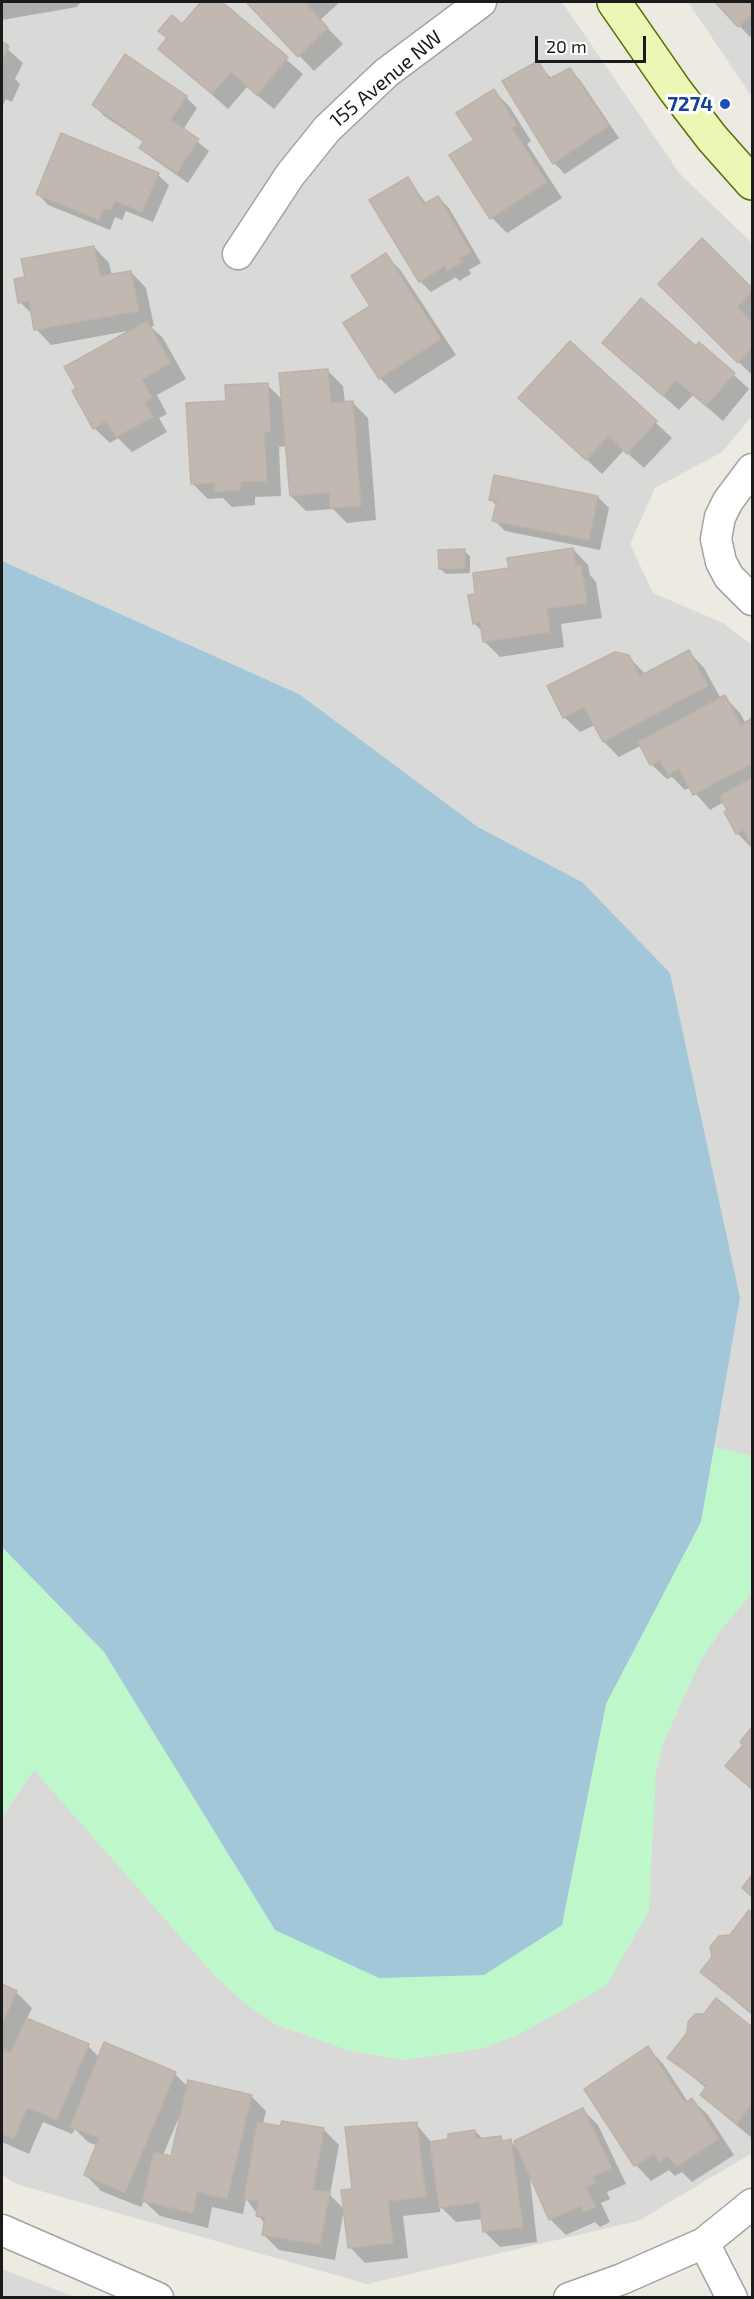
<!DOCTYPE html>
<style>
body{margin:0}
#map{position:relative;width:754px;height:2299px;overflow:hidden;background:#edeae1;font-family:"Exo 2",sans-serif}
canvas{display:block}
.frame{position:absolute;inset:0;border:3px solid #1b1b1b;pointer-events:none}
.scale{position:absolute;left:535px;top:36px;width:111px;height:27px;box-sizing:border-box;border:3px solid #1b1b1b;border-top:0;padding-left:8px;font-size:18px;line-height:21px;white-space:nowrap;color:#1b1b1b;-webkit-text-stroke:4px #fff;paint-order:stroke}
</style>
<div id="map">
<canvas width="754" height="2299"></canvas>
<div class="frame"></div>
<div class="scale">20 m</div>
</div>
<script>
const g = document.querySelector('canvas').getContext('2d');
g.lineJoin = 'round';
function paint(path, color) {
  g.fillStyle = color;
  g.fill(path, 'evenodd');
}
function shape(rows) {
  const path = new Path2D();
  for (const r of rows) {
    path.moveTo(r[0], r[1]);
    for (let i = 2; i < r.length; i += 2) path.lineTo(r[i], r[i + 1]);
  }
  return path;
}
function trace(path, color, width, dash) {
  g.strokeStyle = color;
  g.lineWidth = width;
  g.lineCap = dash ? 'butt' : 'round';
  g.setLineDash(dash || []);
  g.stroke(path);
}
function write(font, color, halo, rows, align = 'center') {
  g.font = font + ' "Exo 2",sans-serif';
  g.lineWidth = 6;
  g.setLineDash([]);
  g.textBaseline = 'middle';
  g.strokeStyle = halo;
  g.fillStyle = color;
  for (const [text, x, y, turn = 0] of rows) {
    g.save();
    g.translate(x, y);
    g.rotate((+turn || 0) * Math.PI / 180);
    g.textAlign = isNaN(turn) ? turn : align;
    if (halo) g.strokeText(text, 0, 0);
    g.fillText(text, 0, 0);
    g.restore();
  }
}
paint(shape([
 [2,2,562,2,680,174,752,243,752,416,722,452,655,488,630,544,653,593,723,623,752,645,752,1456,714,1447,740,1298,582,882,478,827,299,694,2,561],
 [688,2,752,2,752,97],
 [752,1593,752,2153,638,2221,367,2284,16,2184,2,2175,2,1817,34,1769,216,1977,275,2024,345,2049,403,2060,484,2048,656,1769,664,1741,699,1663,723,1627],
 [2,2269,72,2296,75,2297,2,2297]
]), '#d9d9d8');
paint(shape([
 [714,1447,752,1456,752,1593,723,1627,699,1663,664,1741,656,1769,649,1911,606,1986,520,2034,484,2048,403,2060,345,2049,275,2024,244,2003,216,1977,34,1770,2,1817,2,1547,104,1652,275,1930,562,1925,606,1704,701,1523]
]), '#bef7c9');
paint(shape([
 [2,561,299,694,478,827,582,882,670,973,740,1298,701,1522,606,1704,562,1925,484,1975,379,1978,275,1930,104,1652,2,1547]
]), '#a2c7d9');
paint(shape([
 [2,2,81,2,77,7,2,20],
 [203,2,220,2,303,74,274,109,247,87,228,109,160,48],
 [248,2,340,2,320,20,343,44,314,71],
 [717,2,752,2,752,34,750,37],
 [2,44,23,63,15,79,20,84,12,102,6,99,2,107],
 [126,57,186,97,197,108,183,130,209,151,188,183,152,158,141,147,145,143,104,116,94,105],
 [537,63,552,79,569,69,580,80,619,138,565,174,554,163],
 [494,91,509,106,531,141,527,144,562,198,507,233,492,218,476,141],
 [158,175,169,185,153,222,126,211,122,220,115,217,110,230,48,205,38,194],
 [407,179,427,204,438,197,449,208,481,263,469,270,471,274,459,281,456,277,431,292,420,281],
 [702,241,752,290,752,375,660,284],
 [94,247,109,263,112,276,131,272,146,288,154,326,151,327,163,338,186,379,157,395,167,414,159,418,167,432,132,452,118,438,110,443,94,428,133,330,51,345,36,329,33,315,20,302,26,279],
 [386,255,401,271,456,355,395,394,380,378,372,307],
 [570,343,672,438,644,468,624,450,602,474,536,413],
 [604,343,696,348,700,344,749,389,723,421,693,395,679,410],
 [328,371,343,386,345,403,352,402,368,418,376,520,347,523,333,509,306,511,291,496,287,446,279,447,281,496,255,497,255,505,232,507,223,498,208,499,192,483,227,402,267,385,283,400],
 [598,497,609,508,600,550,505,531,494,520,497,506,490,499],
 [573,549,588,565,590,575,596,582,602,618,561,624,564,647,500,657,484,641,483,632,474,623,477,595,511,569],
 [464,551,470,556,470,573,446,574,440,569],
 [689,652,704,668,721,699,725,697,740,713,746,724,752,720,752,848,737,833,724,802,710,810,690,787,685,790,672,777,667,779,651,764,642,745,619,757,604,742,595,725,580,732,564,717,628,656,646,675],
 [752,1730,752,1790,727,1766,745,1745,742,1742],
 [749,1912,752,1915,752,2015,702,1972],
 [2,1985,16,1992,32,2008,26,2020,88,2046,99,2057,175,2074,188,2087,251,2096,266,2111,263,2124,323,2129,339,2145,330,2195,344,2209,335,2260,279,2250,264,2235,265,2224,246,2199,243,2214,212,2207,208,2228,160,2216,144,2201,141,2207,101,2191,86,2175,98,2146,88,2142,75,2129,72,2134,43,2122,29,2154,2,2142],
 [180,2115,172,2157,163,2155],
 [716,2000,752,2029,752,2138,718,2110,702,2095,707,2089,669,2057],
 [648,2048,663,2064,688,2102,692,2100,708,2115,734,2155,692,2182,682,2172,675,2176,669,2170,651,2181,636,2165,586,2089],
 [583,2110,598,2125,626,2184,607,2192,610,2199,601,2203,610,2222,600,2227,595,2222,566,2235,551,2220,529,2169,537,2242,500,2247,485,2232,483,2219,456,2222,440,2206,440,2212,403,2216,408,2258,365,2263,350,2247,354,2190,416,2124,432,2143,450,2141,475,2131,483,2139,500,2137,504,2142,510,2141,520,2150]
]), '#0003');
const building = shape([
 [201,2,222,2,288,57,257,95,231,72,212,94,158,49,167,38,158,31,172,15,182,24,201,2],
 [246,2,308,2,306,4,328,28,298,57,246,2],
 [715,2,752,2,752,14,738,27,715,2],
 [2,42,9,46,2,60,2,42],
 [125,54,187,96,171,120,199,139,177,173,139,148,144,141,92,105,125,54],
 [538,61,549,79,570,68,609,126,553,164,502,81,538,61],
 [494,89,517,125,512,128,547,182,490,219,449,155,474,140,456,113,494,89],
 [61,133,159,173,142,212,115,201,111,210,104,208,99,220,36,194,61,133],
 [408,177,424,204,438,196,471,252,459,259,462,262,447,271,445,266,419,282,369,200,408,177],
 [702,238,752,288,752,292,737,307,752,322,752,348,738,363,658,284,702,238],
 [94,246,100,276,131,271,139,311,34,330,29,301,18,303,14,279,25,277,21,259,94,246],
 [386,253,441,339,379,379,343,323,370,306,351,276,386,253],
 [641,298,696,346,699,342,735,373,706,406,676,380,663,396,602,343,641,298],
 [147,321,171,363,142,379,152,398,145,402,153,417,116,437,106,421,93,429,72,391,76,388,64,367,147,321],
 [570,341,657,421,627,454,608,436,586,460,518,398,570,341],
 [328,369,331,403,353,401,361,506,330,508,329,493,290,496,279,373,328,369],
 [268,383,271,432,264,432,267,481,240,482,241,490,215,492,214,483,191,484,186,403,226,401,225,385,268,383],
 [494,475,598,496,589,540,492,521,497,501,489,500,494,475],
 [573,548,576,565,581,565,587,603,547,609,550,632,483,642,480,622,473,624,468,595,475,594,473,573,509,568,507,558,573,548],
 [465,549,465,568,439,569,438,550,465,549],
 [689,650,708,686,603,742,584,707,563,718,547,686,615,652,629,655,640,676,689,650],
 [725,695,741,725,752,718,752,764,693,795,679,769,668,775,660,760,650,765,638,742,725,695],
 [752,778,752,847,743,830,736,834,724,812,727,810,719,796,752,778],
 [752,1727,752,1789,725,1766,743,1745,740,1742,752,1727],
 [752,1875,752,1897,742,1888,752,1875],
 [749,1910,752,1913,752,2013,700,1972,712,1957,710,1947,719,1936,730,1935,749,1910],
 [2,1984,17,1991,2,2025,2,1984],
 [716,1998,752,2027,752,2104,737,2124,700,2095,707,2086,667,2058,687,2033,688,2022,695,2014,704,2014,716,1998],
 [26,2018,89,2044,57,2120,27,2108,14,2139,2,2134,2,2055,4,2050,11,2053,26,2018],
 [104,2042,176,2072,125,2193,84,2175,99,2138,70,2127,104,2042],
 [648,2046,685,2103,692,2098,719,2139,676,2167,668,2156,659,2162,654,2154,634,2166,584,2089,648,2046],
 [188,2080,252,2095,227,2199,197,2192,193,2213,142,2201,154,2152,171,2156,188,2080],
 [583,2108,612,2168,593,2177,596,2183,586,2187,596,2207,583,2212,581,2206,549,2220,514,2141,583,2108],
 [282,2121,324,2128,313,2190,330,2192,320,2245,262,2235,265,2218,256,2216,258,2201,244,2199,257,2122,280,2126,282,2121],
 [417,2122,426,2197,388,2201,393,2243,348,2248,341,2190,352,2189,345,2127,417,2122],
 [475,2130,476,2139,501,2136,502,2141,511,2139,523,2227,483,2232,479,2202,439,2208,430,2142,448,2139,448,2134,475,2130]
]);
paint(building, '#c1b9b1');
trace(building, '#beb2a4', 1.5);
const street = shape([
 [238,254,290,175,327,129,386,73,481,2],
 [752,469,728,501,720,517,716,539,721,562,729,577,752,600],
 [2,2230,158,2298],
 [704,2243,732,2298],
 [569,2298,622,2279,704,2243,752,2204]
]);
const secondary = shape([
 [614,2,675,90,712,138,752,183]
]);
trace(street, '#a2a2a2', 33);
trace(secondary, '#566d08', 36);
trace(street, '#fff', 30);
trace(secondary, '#ecf7b5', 33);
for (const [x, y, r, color] of [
 [725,104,6,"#1a4fb4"]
]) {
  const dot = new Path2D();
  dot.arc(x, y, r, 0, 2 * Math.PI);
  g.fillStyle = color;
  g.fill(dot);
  trace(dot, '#fff', 2);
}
write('20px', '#1b1b1b', '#fff', [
 ["155 Avenue NW",386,79,-40]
]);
write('bold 20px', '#164399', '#fff', [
 ["7274",713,104]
], 'right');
</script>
